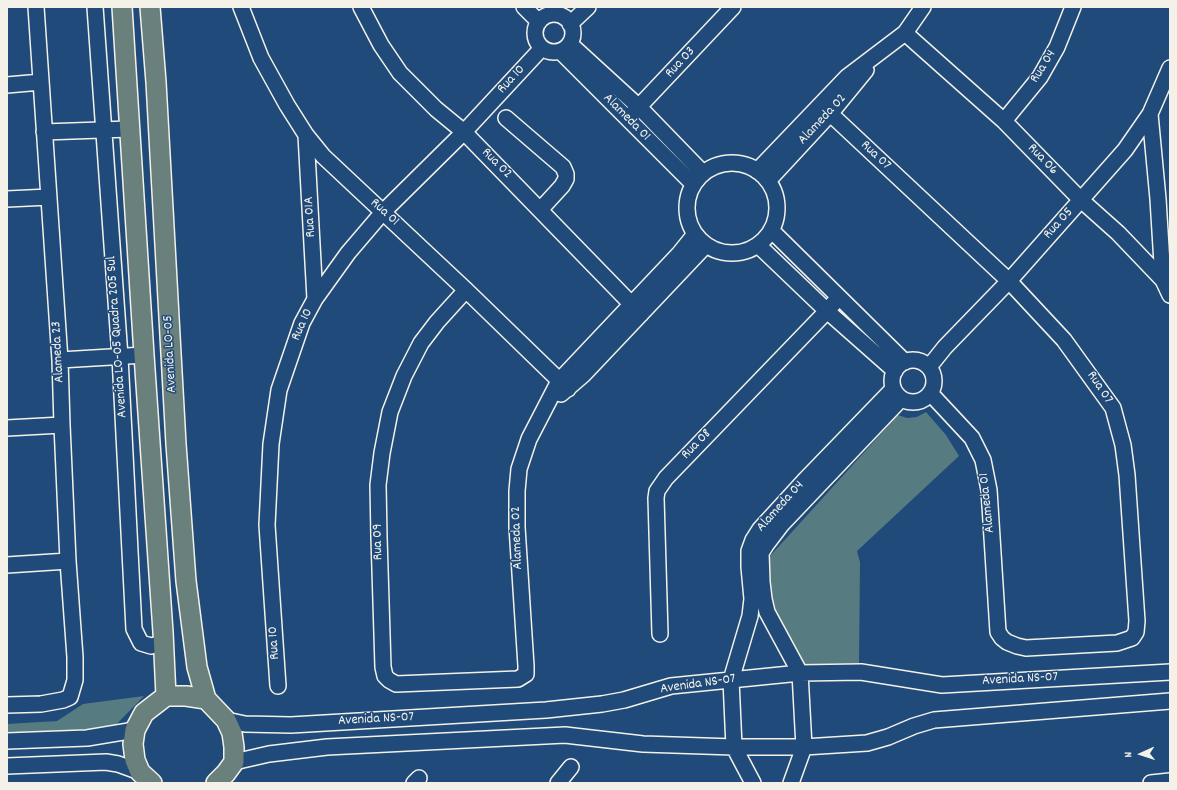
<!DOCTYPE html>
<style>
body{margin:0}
#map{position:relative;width:1177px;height:790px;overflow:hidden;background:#1f4a7a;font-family:Dekko,sans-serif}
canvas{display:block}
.frame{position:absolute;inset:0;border:8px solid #f4f1e8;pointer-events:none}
.north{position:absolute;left:1121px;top:734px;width:40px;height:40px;-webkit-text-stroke:3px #1f4a7a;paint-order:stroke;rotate:267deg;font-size:11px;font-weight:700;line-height:16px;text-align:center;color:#f4f1e8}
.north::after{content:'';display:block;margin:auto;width:14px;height:18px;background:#f4f1e8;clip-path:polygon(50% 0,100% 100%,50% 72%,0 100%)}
</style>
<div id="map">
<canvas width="1177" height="790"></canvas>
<div class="frame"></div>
<div class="north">N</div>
</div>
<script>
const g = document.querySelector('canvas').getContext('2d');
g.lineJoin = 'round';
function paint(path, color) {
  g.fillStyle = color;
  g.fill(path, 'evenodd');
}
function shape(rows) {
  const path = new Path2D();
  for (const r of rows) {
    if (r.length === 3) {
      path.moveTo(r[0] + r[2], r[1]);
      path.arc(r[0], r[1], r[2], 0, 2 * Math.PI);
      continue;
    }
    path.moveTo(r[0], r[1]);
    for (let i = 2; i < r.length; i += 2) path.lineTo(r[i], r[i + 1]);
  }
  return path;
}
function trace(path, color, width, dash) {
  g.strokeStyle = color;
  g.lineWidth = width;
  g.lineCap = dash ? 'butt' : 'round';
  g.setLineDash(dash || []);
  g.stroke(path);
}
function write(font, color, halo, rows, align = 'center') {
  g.font = font + ' Dekko,sans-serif';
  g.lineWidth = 3;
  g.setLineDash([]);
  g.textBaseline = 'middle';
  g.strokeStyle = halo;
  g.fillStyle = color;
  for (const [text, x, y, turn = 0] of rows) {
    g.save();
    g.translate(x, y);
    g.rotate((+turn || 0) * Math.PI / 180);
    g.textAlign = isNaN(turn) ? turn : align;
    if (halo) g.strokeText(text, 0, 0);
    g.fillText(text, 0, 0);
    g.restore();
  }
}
paint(shape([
 [926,412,946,435,959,456,857,551,860,562,859,664,805,666,776,623,762,573,771,555,898,415,907,418,917,417],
 [144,696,107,734,7,744,7,724,57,721,83,704]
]), '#567b80');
const minor = shape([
 [95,7,120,357,134,629,141,643,151,646,164,643],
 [241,7,261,58,287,105,306,135,323,156,466,290,568,389],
 [361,7,381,45,400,73,436,109,464,132,641,314],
 [524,7,539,22],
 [554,33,19],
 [570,24,588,7],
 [905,33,1004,121,1081,200,1118,233,1163,280,1170,295],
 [570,44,639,107,703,173],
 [560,51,693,184],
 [7,85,41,82],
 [821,105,1009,281,1064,340,1113,408,1123,445,1127,475,1137,621,1136,632,1132,638,1117,643,1026,648,1017,646,1007,642,1002,638,998,632,989,490,983,460,972,438,931,394],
 [632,114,733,7],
 [1150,114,1158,199,1163,280],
 [506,118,563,167,566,174,566,179,562,186,540,210],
 [1004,121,1040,77,1057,47,1073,7],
 [44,132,129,129],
 [306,135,315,299],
 [732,208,45],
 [757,171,847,77,905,33,923,7],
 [768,181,830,114,866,70],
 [7,199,49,197],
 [771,230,905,362],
 [758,245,827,311,895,371],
 [466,290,437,322,421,343,404,376,390,412,382,453,378,485,379,537,383,667,385,676,389,680,396,684,518,679,526,674,526,666,517,527,517,491,519,469,529,439,559,381,679,254,695,234],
 [913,381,21],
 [60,360,144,355],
 [929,367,945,347,1009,281,1125,150,1150,114,1170,68],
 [561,394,583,375,706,245],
 [7,428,62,425],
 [7,565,68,561],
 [660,634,656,498,657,491,666,478,827,311,839,297],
 [278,686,267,525,271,444,279,390,302,323,315,299,348,253,383,212,464,132,542,48],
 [7,705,41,704,63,700,70,697,75,680,75,657,68,561,62,425,60,360,36,7],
 [226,720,245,724,291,725,546,710,602,704,624,700,671,686,800,673,861,672,942,685,1170,672],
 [7,741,87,738,135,730],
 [234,762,269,754,327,747,565,735,643,744,734,747,804,747,867,743,888,737,914,726,934,720,1170,701],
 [7,766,106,762,118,764,140,772],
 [414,783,419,778],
 [558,783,571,767],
 [753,783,734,747,731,680,750,616,752,599,749,567,749,551,753,540,760,529,804,481,893,389],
 [791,783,804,747,800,673,767,612,764,599,762,582,761,553,766,545,782,524,901,399],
 [1151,783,1170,781]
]);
const major = shape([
 [122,7,144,355,163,632,166,696],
 [150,7,156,82,176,444,186,581,197,667,206,699],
 [152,783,140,772,135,760,133,744,135,730,144,713,166,696,186,696,206,699,226,720,232,733,234,747,234,762,226,773,216,783]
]);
trace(minor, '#f4f1e8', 18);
trace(major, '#f4f1e8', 22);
trace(minor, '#1f4a7a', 15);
trace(major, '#6a807c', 19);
write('14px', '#f4f1e8', '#1f4a7a', [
 ["Rua 03",681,63,-47],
 ["Rua 04",1044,67,-58],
 ["Rua 10",512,80,-47],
 ["Alameda 01",626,118,45],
 ["Alameda 02",823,120,-47],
 ["Rua 07",875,156,43],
 ["Rua 06",1042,160,46],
 ["Rua 02",496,164,45],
 ["Rua 01",384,213,42],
 ["Rua 01A",311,217,-93],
 ["Rua 05",1059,224,-48],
 ["Rua 10",303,325,-66],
 ["Avenida LO-05 Quadra 205 Sul",118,337,-94],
 ["Alameda 23",59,352,-93],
 ["Avenida LO-05",171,354,-93],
 ["Rua 07",1099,388,56],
 ["Rua 08",697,445,-46],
 ["Alameda 01",988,503,-96],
 ["Alameda 04",781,507,-48],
 ["Alameda 02",518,538,-92],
 ["Rua 09",379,542,-91],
 ["Rua 10",275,643,-94],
 ["Avenida NS-07",1020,680,-3],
 ["Avenida NS-07",698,685,-8],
 ["Avenida NS-07",376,720,-3]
]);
</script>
